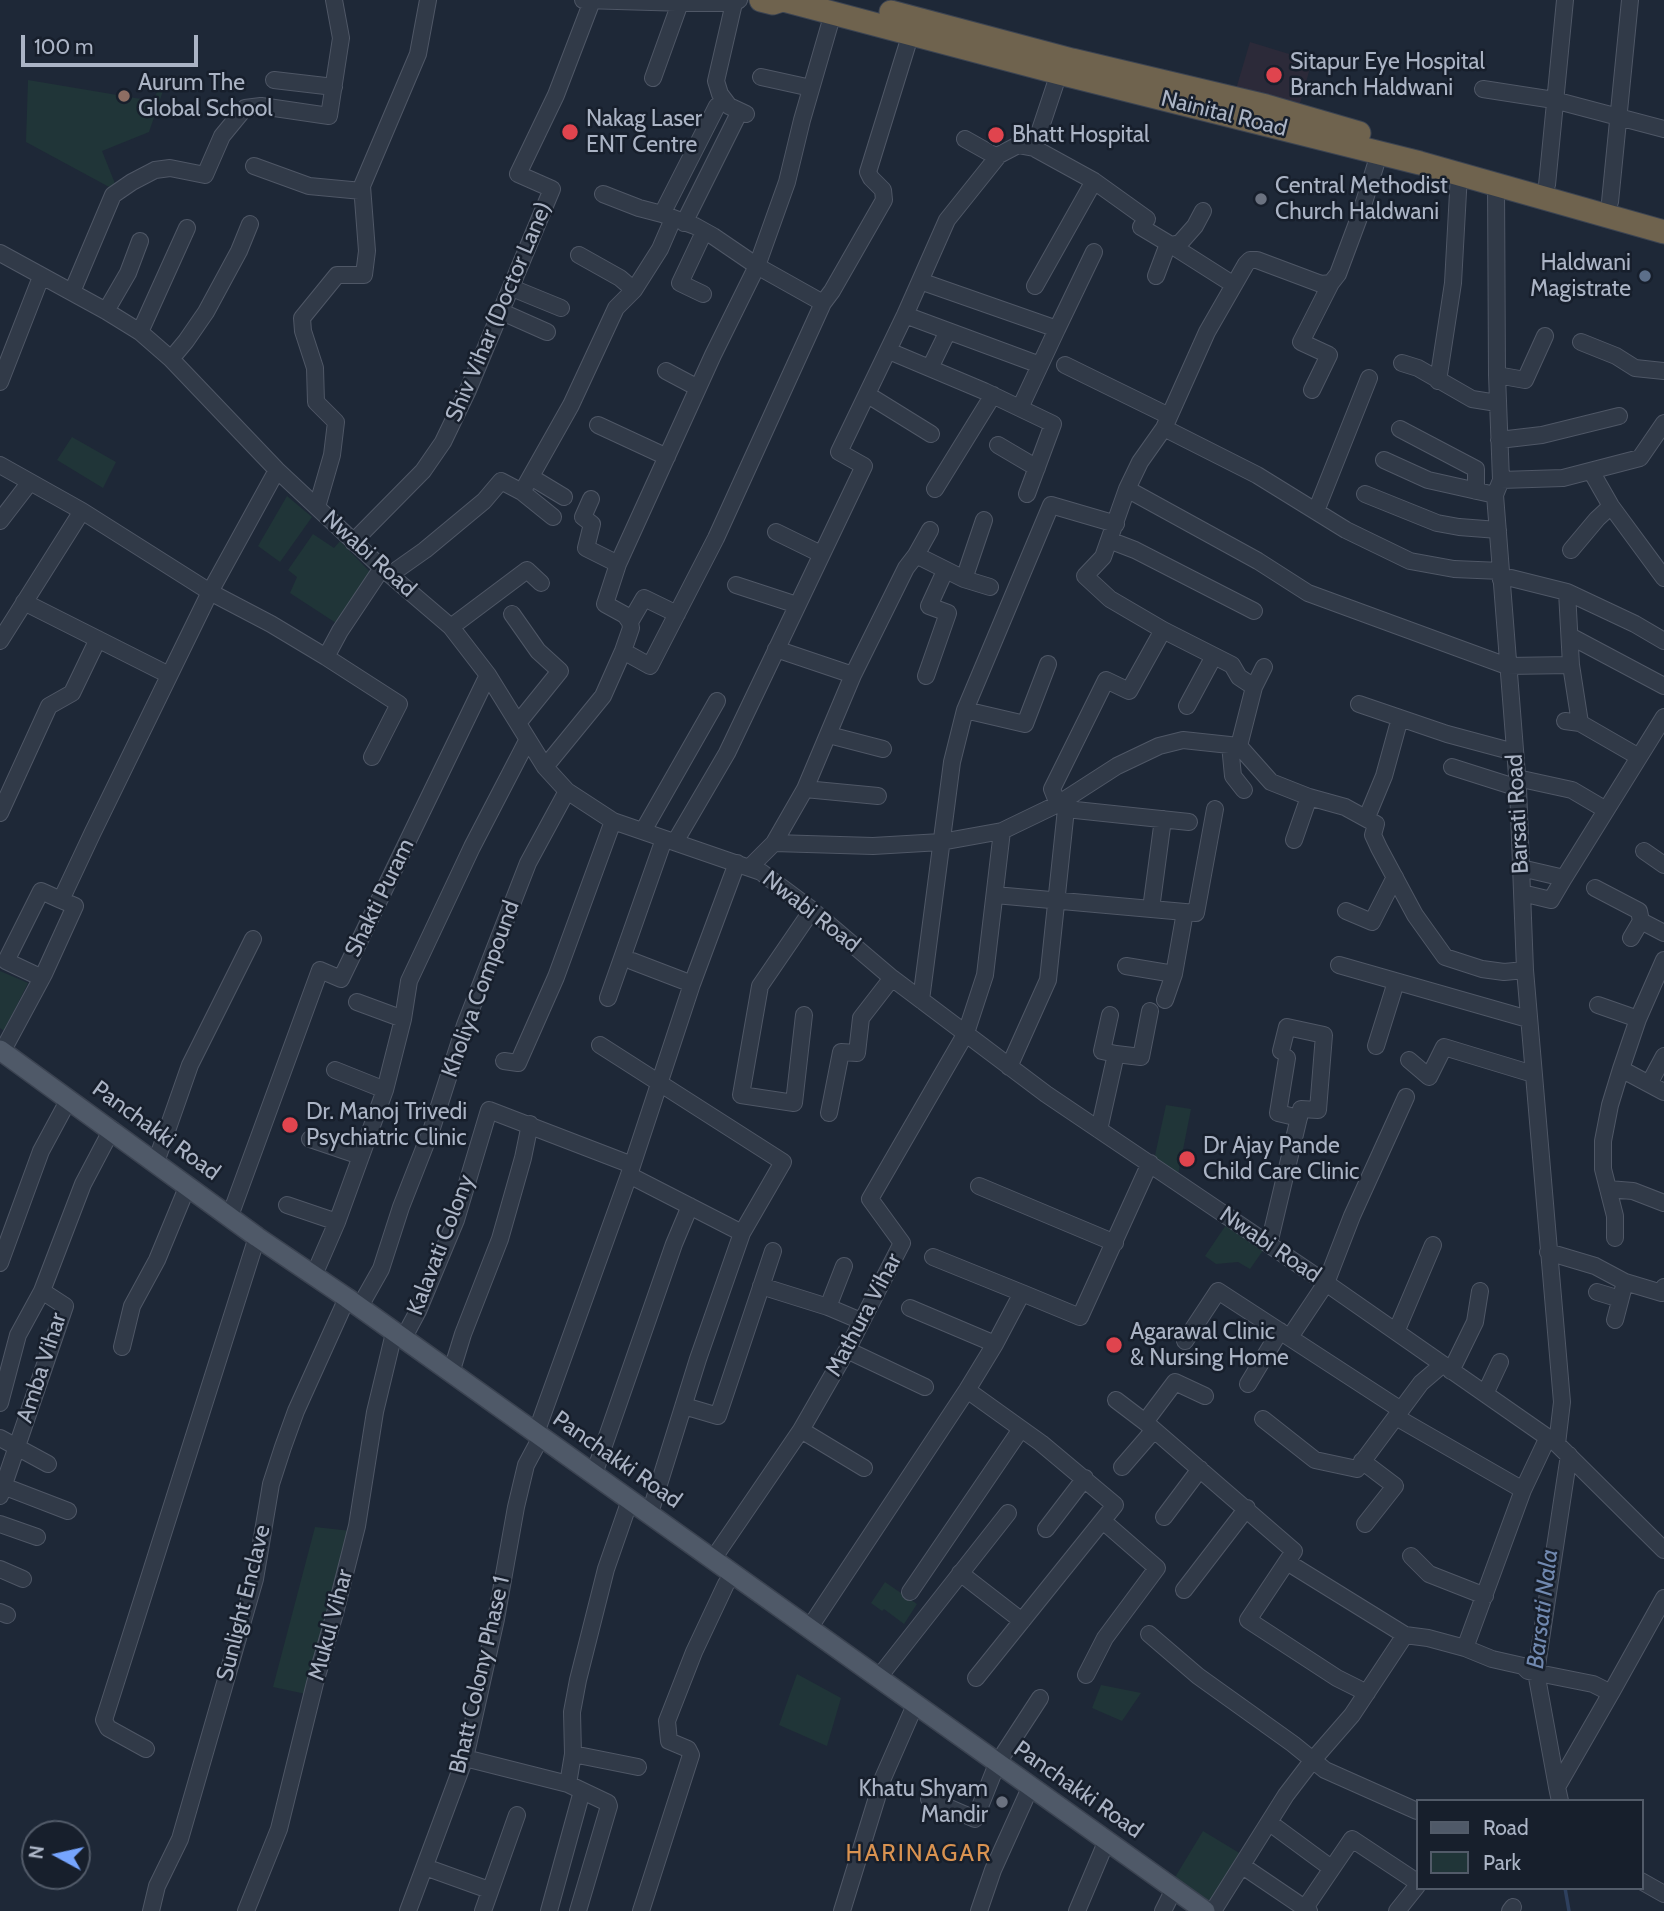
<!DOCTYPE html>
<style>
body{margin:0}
#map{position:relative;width:1664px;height:1911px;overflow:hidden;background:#1e2837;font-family:Cabin,sans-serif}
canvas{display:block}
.legend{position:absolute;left:1416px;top:1799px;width:228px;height:91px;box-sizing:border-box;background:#171f2c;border:2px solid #525b69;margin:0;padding:9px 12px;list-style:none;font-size:21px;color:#abb4c5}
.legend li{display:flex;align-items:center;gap:14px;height:35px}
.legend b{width:35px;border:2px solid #525b69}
.north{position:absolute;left:21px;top:1820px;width:70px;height:70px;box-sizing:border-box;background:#171f2c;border:2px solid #525b69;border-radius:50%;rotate:278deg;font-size:19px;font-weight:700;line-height:28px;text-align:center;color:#abb4c5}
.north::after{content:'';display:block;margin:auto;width:24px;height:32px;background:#76a5ff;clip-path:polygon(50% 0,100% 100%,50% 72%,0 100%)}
.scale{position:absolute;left:21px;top:35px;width:177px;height:32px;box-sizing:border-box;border:4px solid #abb4c5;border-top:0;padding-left:9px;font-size:21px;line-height:24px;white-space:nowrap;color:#abb4c5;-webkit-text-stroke:5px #171f2c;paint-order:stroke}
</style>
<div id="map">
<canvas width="1664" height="1911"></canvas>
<ul class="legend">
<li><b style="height:9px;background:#4f5968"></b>Road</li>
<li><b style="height:19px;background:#203538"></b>Park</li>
</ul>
<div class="north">N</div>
<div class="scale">100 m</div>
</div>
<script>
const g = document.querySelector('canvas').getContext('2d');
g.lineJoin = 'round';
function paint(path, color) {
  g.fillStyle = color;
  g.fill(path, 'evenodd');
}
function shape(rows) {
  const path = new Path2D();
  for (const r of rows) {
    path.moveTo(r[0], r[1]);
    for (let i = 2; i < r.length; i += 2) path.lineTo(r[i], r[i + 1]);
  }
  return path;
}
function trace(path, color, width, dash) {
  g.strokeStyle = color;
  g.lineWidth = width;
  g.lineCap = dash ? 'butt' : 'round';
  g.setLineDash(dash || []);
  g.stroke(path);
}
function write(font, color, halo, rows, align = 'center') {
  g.font = font + ' Cabin,sans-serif';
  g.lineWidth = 5;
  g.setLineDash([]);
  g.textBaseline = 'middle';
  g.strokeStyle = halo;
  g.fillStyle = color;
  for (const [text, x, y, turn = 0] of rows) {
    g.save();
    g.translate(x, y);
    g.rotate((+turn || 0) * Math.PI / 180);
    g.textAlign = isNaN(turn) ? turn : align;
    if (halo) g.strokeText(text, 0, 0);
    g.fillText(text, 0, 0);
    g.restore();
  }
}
paint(shape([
 [1250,42,1312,61,1299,107,1236,89]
]), '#2c2a39');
paint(shape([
 [28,80,153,101,158,90,163,91,149,132,102,151,116,186,111,188,26,142],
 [72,437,116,462,103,488,57,460],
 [287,496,312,517,280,562,258,546],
 [313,534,334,548,340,541,370,572,336,623,290,593,297,577,288,570],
 [0,971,28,983,4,1031,0,1028],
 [1166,1105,1191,1109,1178,1175,1154,1160],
 [1226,1225,1264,1249,1250,1269,1238,1262,1216,1264,1205,1256],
 [315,1527,351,1531,306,1694,273,1687],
 [885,1582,917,1604,904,1624,884,1609,882,1611,871,1603],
 [797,1674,841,1698,827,1746,779,1725],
 [1101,1685,1141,1693,1122,1721,1092,1708],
 [1203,1831,1241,1854,1211,1905,1174,1879]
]), '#203538');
trace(shape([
 [1565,1888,1569,1911]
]), '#2e405e', 3.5);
const minor = shape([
 [583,0,686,3,734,3,739,0],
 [734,3,716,81,720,94,729,106,746,114],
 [761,77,811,88],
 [653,78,680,3],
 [274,80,334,87],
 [1483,89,1554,100,1664,129],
 [965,139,997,157],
 [1034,148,1094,181,1147,219,1141,227,1171,245,1180,243,1195,226,1203,211],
 [254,166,309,186,362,191],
 [1496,184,1497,375,1501,480,1495,495,1518,788,1525,970,1562,1402,1557,1444],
 [1547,185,1565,0],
 [603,194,639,208,662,214],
 [1610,202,1630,0],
 [684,223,736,119],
 [1171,245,1234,285],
 [0,253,106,311,140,332,171,359,277,470,382,568,451,627,488,675,545,767,567,791,613,821,761,872,812,910,892,978,1046,1094,1326,1283,1557,1444,1664,1550],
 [579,255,620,278,634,290],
 [1156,276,1168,244],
 [920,281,1057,329,1020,408],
 [1035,286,1094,181],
 [512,288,561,308],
 [72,292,113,195,132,182,155,170,170,168,205,175,222,136,245,108,261,106,329,116,341,38,334,0],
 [703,294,680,283,704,232],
 [823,303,832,291,884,200,883,190,871,178,868,172,911,33],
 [106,311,128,273,140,241],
 [502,312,547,332],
 [905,315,1040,365],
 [1057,329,1094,252],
 [140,332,187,228],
 [1581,342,1616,356,1635,368,1664,371],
 [889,351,984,391,1053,424,1027,494],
 [171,359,186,341,206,312,239,251,250,224],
 [1402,363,1418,368,1472,399,1497,403],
 [1065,365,1169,416],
 [930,368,948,331],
 [666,371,698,388],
 [1497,375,1525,380,1545,336],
 [1438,381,1453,283,1459,174],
 [0,382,41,277],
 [1312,390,1329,355,1301,342,1331,283],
 [868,395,931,434],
 [598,425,667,457],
 [1164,428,1257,475,1346,530,1410,561,1454,569,1501,571],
 [1400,429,1476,469,1476,491],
 [1499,440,1542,435,1619,416],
 [998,445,1037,468],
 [1384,460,1428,480,1495,495],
 [0,465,82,511,210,592,271,624,326,657],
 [1591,471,1611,506,1664,578],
 [531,477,564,497],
 [1501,480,1563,478,1640,458,1664,423],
 [935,489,993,395],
 [1127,489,1258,561,1308,593,1507,666,1571,665],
 [522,492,553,517],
 [1365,494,1437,523,1459,527,1498,530],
 [591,499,583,517,592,524,586,548,618,564],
 [317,507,332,455,336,422,316,402,315,368,303,331,302,318,337,275,364,275,367,251,362,186,418,54,428,0],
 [1316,511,1369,378],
 [0,521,30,482],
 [776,532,821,554],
 [1109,540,1135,550,1254,611],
 [353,542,423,471,443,442,468,390,552,189,518,174,556,95,592,1],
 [1571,550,1597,519,1611,506],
 [916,555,930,530],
 [391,574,425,550,484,501,501,481,522,492,571,405,616,308,634,290,660,249,673,219],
 [964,579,990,587],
 [1501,580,1511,578,1567,592,1571,665,1580,723],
 [736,585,797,605],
 [1567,592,1635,624,1664,641],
 [24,602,169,675],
 [512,614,538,651,560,671,518,723],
 [630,622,644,598,677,614],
 [451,627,527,570,541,583],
 [1163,630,1129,691,1106,680,1052,789,1058,804,1066,809,1189,822],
 [1570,636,1664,686],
 [0,641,82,511],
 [776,649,853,675],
 [623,651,650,666,716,538,823,303,757,266,713,236,695,226,662,214,717,106],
 [926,676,948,613,929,606,945,571],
 [1254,687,1239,677,1232,665,1163,630,1110,599,1085,576,1103,557,1127,489,1140,462,1164,428,1207,332,1246,264,1250,260,1257,260,1321,284,1331,283,1338,274,1360,215,1379,154],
 [1359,704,1447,734,1514,752],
 [1187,706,1214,656],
 [965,710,1025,724,1048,664],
 [1565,721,1580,723,1639,757],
 [829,735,883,749],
 [1230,745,1233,776,1244,790],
 [1239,746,1254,687,1264,667],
 [372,757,399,704,326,657,340,631,382,568],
 [545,767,603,696,623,651,631,628,630,622,625,615,605,604,618,564,713,355,757,266,787,182,802,120,833,13],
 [1452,767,1518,788],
 [1517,778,1572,790,1606,810],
 [805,789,878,796],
 [0,813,49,706,72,693,98,639],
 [1367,817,1384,776,1400,718],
 [643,831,717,701],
 [1294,840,1309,797],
 [675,842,727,753,864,466,839,452,905,315,947,220,999,155,1018,145,1034,148,1059,73],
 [774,843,873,846,941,842,1002,831,1058,804,1117,766,1159,746,1183,740,1239,746,1271,782,1309,797,1345,807,1376,824,1373,835,1379,848,1415,915,1445,957,1482,969,1504,972,1525,970],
 [1644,851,1664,865],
 [750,867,774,843,805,789,853,675,906,568,916,555,964,579,984,520],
 [1521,868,1564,878,1664,717],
 [1595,888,1639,911,1641,921,1664,933],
 [1522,893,1551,900,1564,878],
 [995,895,1196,913,1215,809],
 [1151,909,1163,819],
 [1346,911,1372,922,1395,877],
 [1631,938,1641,921],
 [632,961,692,984],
 [1339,965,1528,1019],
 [1126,966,1174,974],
 [42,978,6,961,41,891,61,900],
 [608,998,664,839],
 [921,1000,952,762,965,710,1051,505,1116,524],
 [1165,1000,1174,974,1185,912],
 [357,1002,403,1019],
 [1598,1005,1638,1019,1664,960],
 [804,1015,794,1103,741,1095,760,986,812,910],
 [600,1045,783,1162,742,1233,698,1359,650,1513],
 [1376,1046,1396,982],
 [2,1052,44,974,75,906,61,900,92,834,210,592,277,470],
 [1116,1054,1141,1057,1150,1011],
 [1287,1058,1278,1113,1299,1118],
 [1409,1060,1429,1077,1444,1047,1533,1074],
 [504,1061,518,1063,556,977,613,821],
 [1009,1067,1048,980,1066,809],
 [1621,1069,1638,1019],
 [335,1070,385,1090],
 [1649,1084,1664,1056],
 [829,1113,841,1052,857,1053,861,1018,892,978],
 [1099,1130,1116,1054,1102,1051,1110,1015],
 [310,1139,360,1156],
 [156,1162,190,1065,253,939],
 [629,1175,742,1233],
 [979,1186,1115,1243],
 [1608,1189,1633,1191,1664,1203],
 [287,1205,337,1222],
 [230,1216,320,970,341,979,488,675],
 [1615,1238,1615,1216,1603,1169,1603,1141,1610,1105,1621,1069,1664,1092],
 [1269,1244,1301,1109,1318,1110,1324,1035,1287,1027,1281,1051],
 [1548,1252,1595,1266,1625,1282,1662,1293,1664,1287],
 [933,1257,1022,1293],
 [0,1263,41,1151,69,1099],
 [314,1275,337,1222,385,1090,403,1019,409,981,472,847,527,741],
 [761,1286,828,1307,861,1321],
 [1597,1292,1620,1299],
 [828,1307,844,1266],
 [359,1308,381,1269,401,1207,432,1128,465,1025,528,863,567,791],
 [910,1308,995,1344],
 [1615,1320,1625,1282],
 [1396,1332,1433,1245],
 [1290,1337,1326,1283,1352,1216,1406,1097],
 [403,1339,418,1311,456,1220,489,1110,632,1165],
 [1185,1341,1218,1291,1401,1410],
 [122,1347,132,1306,157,1260,188,1185],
 [847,1350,925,1387],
 [1451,1371,1475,1322,1480,1291],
 [451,1373,463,1334,500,1239,523,1158,530,1124],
 [1248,1384,1280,1331],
 [967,1390,1041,1443,1115,1505,976,1678],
 [1485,1394,1500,1362],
 [1205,1396,1175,1382,1145,1422,1294,1551,1248,1620,1337,1678,1367,1693],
 [1116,1400,1145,1422],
 [0,1403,18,1335,42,1291,83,1184,112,1129],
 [684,1406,718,1416,773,1251],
 [1396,1417,1523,1490,1548,1437],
 [1263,1419,1315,1460,1357,1469,1421,1383,1442,1365],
 [801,1430,864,1468],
 [536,1433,629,1175,692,984,737,863],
 [0,1438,48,1464],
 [1362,1461,1395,1486,1365,1524],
 [1122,1467,1154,1430],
 [594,1474,674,1244,690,1206],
 [3,1486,68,1511],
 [0,1496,65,1306,42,1291],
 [1164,1517,1200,1469],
 [0,1524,37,1537],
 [1046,1529,1085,1478],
 [1411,1556,1429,1574,1485,1596],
 [713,1559,801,1430,847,1350,902,1243,870,1199,966,1033,985,975,1002,831],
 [1287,1562,1405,1635],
 [0,1569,23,1579],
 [960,1573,1022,1621],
 [1184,1590,1247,1508],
 [910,1592,1021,1429],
 [0,1612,7,1615],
 [810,1627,967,1390,995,1344,1022,1293,1080,1317,1150,1163],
 [1149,1634,1198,1676,1293,1744,1325,1770,1417,1811],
 [1465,1648,1523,1490],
 [1086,1675,1105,1638,1157,1568,1103,1521],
 [879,1677,1008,1513],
 [146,1749,108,1728,104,1720,257,1237],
 [573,1754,638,1767],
 [465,1758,568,1784,608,1803,609,1806,578,1911],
 [568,1784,573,1754,572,1712,578,1680,606,1569,630,1500],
 [1557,1787,1536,1672,1569,1455],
 [929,1799,975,1819,997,1764,1040,1698],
 [1560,1801,1557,1787,1611,1693],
 [1274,1826,1331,1868],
 [425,1867,489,1890],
 [1247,1869,1309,1911],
 [1641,1881,1664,1894],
 [1305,1908,1352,1839,1417,1882],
 [151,1911,157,1886,180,1839,255,1579,271,1484,283,1447,296,1411,347,1298],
 [246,1911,279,1829,315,1683,335,1613,357,1526,375,1412,394,1333],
 [408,1911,465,1758,496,1619,516,1507,526,1465,541,1437],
 [483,1911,517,1815],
 [549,1911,582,1791],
 [641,1911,691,1755,688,1749,669,1741,667,1721,694,1652,726,1584,734,1574],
 [842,1911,883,1778,915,1705],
 [979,1911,993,1870,1030,1788],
 [1077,1911,1107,1840],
 [1163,1911,1174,1889],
 [1213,1911,1286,1795,1312,1761,1352,1715,1405,1635,1428,1638,1465,1648,1492,1659,1523,1666,1528,1671,1593,1684,1611,1693,1664,1598],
 [1397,1911,1417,1886],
 [1510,1911,1513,1907]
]);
const major = shape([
 [0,1050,257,1237,347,1298,1205,1911]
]);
const highway = shape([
 [761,0,773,3,782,0],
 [783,0,1059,73,1420,163,1664,232],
 [891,12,1072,60,1266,106,1359,133]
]);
trace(minor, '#4f5766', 18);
trace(major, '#3b4351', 22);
trace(highway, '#3c4452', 25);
trace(minor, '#313a48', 16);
trace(major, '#4f5968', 19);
trace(highway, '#6f634e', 23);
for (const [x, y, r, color] of [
 [1274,75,9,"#e0444e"],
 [124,96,7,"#8d6e63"],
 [570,132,9,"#e0444e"],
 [996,135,9,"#e0444e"],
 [1261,199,7,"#6b7280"],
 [1645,276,7,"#5c6f8a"],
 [290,1125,9,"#e0444e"],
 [1187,1159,9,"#e0444e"],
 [1114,1345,9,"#e0444e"],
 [1002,1802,7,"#6b7280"]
]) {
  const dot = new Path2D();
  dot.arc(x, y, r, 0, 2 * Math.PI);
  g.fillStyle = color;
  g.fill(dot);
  trace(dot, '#171f2c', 2.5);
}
write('23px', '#abb4c5', '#171f2c', [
 ["Sitapur Eye Hospital",1290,62],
 ["Branch Haldwani",1290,88],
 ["Aurum The",138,83],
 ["Global School",138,109],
 ["Nakag Laser",586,119],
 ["ENT Centre",586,145],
 ["Bhatt Hospital",1012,135],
 ["Central Methodist",1275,186],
 ["Church Haldwani",1275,212],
 ["Haldwani",1631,263,"right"],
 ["Magistrate",1631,289,"right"],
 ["Dr. Manoj Trivedi",306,1112],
 ["Psychiatric Clinic",306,1138],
 ["Dr Ajay Pande",1203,1146],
 ["Child Care Clinic",1203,1172],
 ["Agarawal Clinic",1130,1332],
 ["& Nursing Home",1130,1358],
 ["Khatu Shyam",988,1789,"right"],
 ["Mandir",988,1815,"right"]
], 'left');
write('23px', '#abb4c5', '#171f2c', [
 ["Nainital Road",1224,114,14],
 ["Shiv Vihar (Doctor Lane)",499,312,-67],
 ["Nwabi Road",369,554,42],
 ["Barsati Road",1518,814,-93],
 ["Shakti Puram",380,898,-64],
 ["Nwabi Road",811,912,38],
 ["Kholiya Compound",481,989,-70],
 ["Panchakki Road",156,1131,36],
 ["Kalavati Colony",441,1245,-69],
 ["Nwabi Road",1270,1245,34],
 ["Mathura Vihar",864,1315,-62],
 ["Amba Vihar",42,1368,-72],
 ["Panchakki Road",617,1460,35],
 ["Sunlight Enclave",244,1603,-76],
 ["Mukul Vihar",331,1625,-75],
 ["Bhatt Colony Phase 1",480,1675,-77],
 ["Panchakki Road",1078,1790,35]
]);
write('italic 24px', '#7189b0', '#171f2c', [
 ["Barsati Nala",1543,1609,-83]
]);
g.letterSpacing = '2px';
write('24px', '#da9351', '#171f2c', [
 ["HARINAGAR",919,1854]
]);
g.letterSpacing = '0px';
</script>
